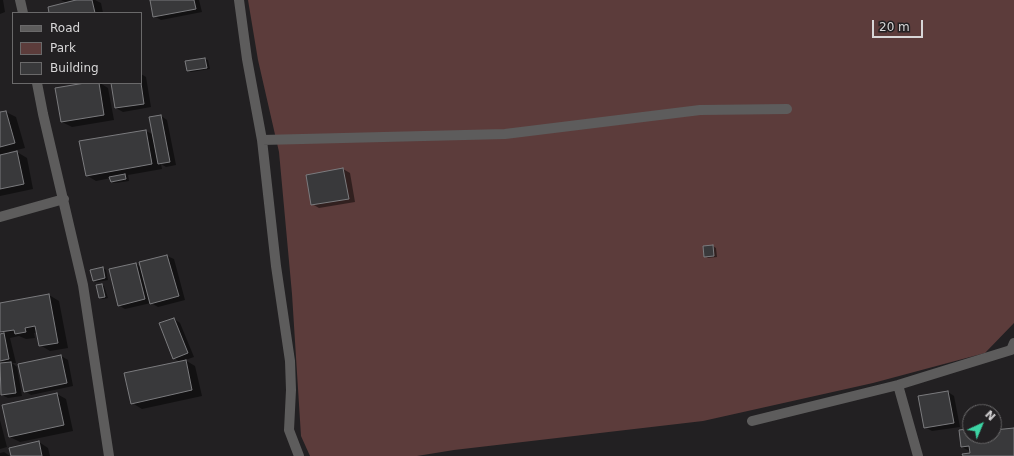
<!DOCTYPE html>
<style>
body{margin:0}
#map{position:relative;width:1014px;height:456px;overflow:hidden;background:#222022;font-family:"DejaVu Sans",sans-serif}
canvas{display:block}
.legend{position:absolute;left:12px;top:12px;width:130px;height:72px;box-sizing:border-box;background:#222022;border:1px solid #6a696a;margin:0;padding:5px 7px;list-style:none;font-size:12px;color:#d7d6d7}
.legend li{display:flex;align-items:center;gap:8px;height:20px}
.legend b{width:20px;border:1px solid #6a696a}
.north{position:absolute;left:962px;top:404px;width:40px;height:40px;box-sizing:border-box;background:#222022;border:1px solid #6a696a;border-radius:50%;rotate:44deg;font-size:11px;font-weight:700;line-height:16px;text-align:center;color:#d7d6d7}
.north::after{content:'';display:block;margin:auto;width:14px;height:18px;background:#3cd4a4;clip-path:polygon(50% 0,100% 100%,50% 72%,0 100%)}
.scale{position:absolute;left:872px;top:20px;width:51px;height:18px;box-sizing:border-box;border:2px solid #d7d6d7;border-top:0;padding-left:5px;font-size:12px;line-height:14px;white-space:nowrap;color:#d7d6d7;-webkit-text-stroke:3px #222022;paint-order:stroke}
</style>
<div id="map">
<canvas width="1014" height="456"></canvas>
<ul class="legend">
<li><b style="height:5px;background:#5d5c5c"></b>Road</li>
<li><b style="height:11px;background:#5c3c3b"></b>Park</li>
<li><b style="height:11px;background:#39393b"></b>Building</li>
</ul>
<div class="north">N</div>
<div class="scale">20 m</div>
</div>
<script>
const g = document.querySelector('canvas').getContext('2d');
g.lineJoin = 'round';
function paint(path, color) {
  g.fillStyle = color;
  g.fill(path, 'evenodd');
}
function shape(rows) {
  const path = new Path2D();
  for (const r of rows) {
    path.moveTo(r[0], r[1]);
    for (let i = 2; i < r.length; i += 2) path.lineTo(r[i], r[i + 1]);
  }
  return path;
}
function trace(path, color, width, dash) {
  g.strokeStyle = color;
  g.lineWidth = width;
  g.lineCap = dash ? 'butt' : 'round';
  g.setLineDash(dash || []);
  g.stroke(path);
}
paint(shape([
 [248,0,1014,0,1014,323,985,353,873,383,703,421,454,450,417,456,310,456,301,436,292,294,279,152,258,60]
]), '#5c3c3b');
paint(shape([
 [0,0,3,0,5,12,0,14],
 [61,0,95,0,101,3,103,13,50,13,67,3],
 [151,0,199,0,202,12,161,20,154,16],
 [205,59,208,60,210,69,191,72,188,70],
 [141,74,146,77,151,107,123,112,116,108,112,83,141,83],
 [91,83,100,83,108,88,114,120,72,127,62,122],
 [6,112,16,117,25,148,9,152,10,154,17,152,27,158,33,189,0,196,0,113],
 [161,116,167,120,176,165,166,167,161,164,162,169,128,175,129,181,115,183,111,182,111,178,96,181,86,175,146,131,154,135],
 [343,169,350,173,355,202,319,208,312,204],
 [713,246,716,248,717,257,708,258,705,256],
 [167,256,174,259,185,300,158,307,151,303,125,309,118,305,136,264,141,267,140,263],
 [103,268,106,270,108,280,97,282,94,281],
 [101,285,104,286,108,298,103,299,100,297],
 [49,295,59,301,68,348,50,351,40,345,38,332,34,333,35,338,26,339,19,336,10,338,16,363,12,363,17,367,22,396,8,398,2,395,0,385,0,304],
 [174,319,180,323,194,357,185,360,195,366,202,396,142,409,132,403,180,362,174,358],
 [61,356,68,360,73,386,31,395,25,391],
 [948,392,954,396,960,427,932,431,925,427],
 [57,394,66,399,73,431,20,442,10,437,3,406],
 [0,420,7,447,0,449],
 [1014,429,1014,456,964,456,971,454,971,452,962,447,967,430,970,432,970,436,994,436,994,431],
 [39,442,48,448,50,456,12,456],
 [4,452,10,456,0,456,0,453]
]), '#0007');
const building = shape([
 [76,0,92,0,95,13,49,13,48,7,76,0],
 [150,0,194,0,196,9,153,17,150,0],
 [205,58,207,68,187,71,185,61,205,58],
 [85,83,99,83,104,115,61,122,55,88,85,83],
 [111,83,141,83,144,104,115,108,111,83],
 [6,111,15,143,0,147,0,112,6,111],
 [161,115,170,162,158,164,149,117,161,115],
 [146,130,152,164,86,176,79,141,146,130],
 [17,151,24,184,0,189,0,155,17,151],
 [343,168,349,199,311,205,306,175,343,168],
 [125,174,126,179,111,182,109,177,125,174],
 [713,245,714,256,704,257,703,246,713,245],
 [167,255,179,296,150,304,139,262,167,255],
 [136,263,145,299,118,306,109,269,136,263],
 [103,267,105,278,93,281,90,270,103,267],
 [102,284,105,297,99,298,96,285,102,284],
 [49,294,58,343,39,346,35,326,25,328,26,332,15,334,14,330,0,332,0,303,49,294],
 [174,318,188,353,173,359,159,323,174,318],
 [4,333,9,359,0,361,0,334,4,333],
 [61,355,67,383,24,392,18,364,61,355],
 [186,360,192,390,131,404,124,373,186,360],
 [11,362,16,393,1,395,0,363,11,362],
 [948,391,954,423,924,428,918,396,948,391],
 [57,393,64,425,9,437,2,405,57,393],
 [1014,428,1014,456,963,456,962,454,970,453,969,446,961,447,959,430,967,429,970,436,994,436,994,430,1014,428],
 [39,441,42,456,11,456,9,448,39,441]
]);
paint(building, '#39393b');
trace(building, '#7b7b7e', 1);
trace(shape([
 [20,0,23,13],
 [239,0,247,59,262,140,276,266,290,361,291,390,289,430,299,456],
 [37,83,43,114,83,285,109,456],
 [262,140,505,134,700,110,787,109],
 [0,217,64,199],
 [898,385,918,456],
 [752,421,898,385,1011,350,1014,343]
]), '#5d5c5c', 10);
</script>
